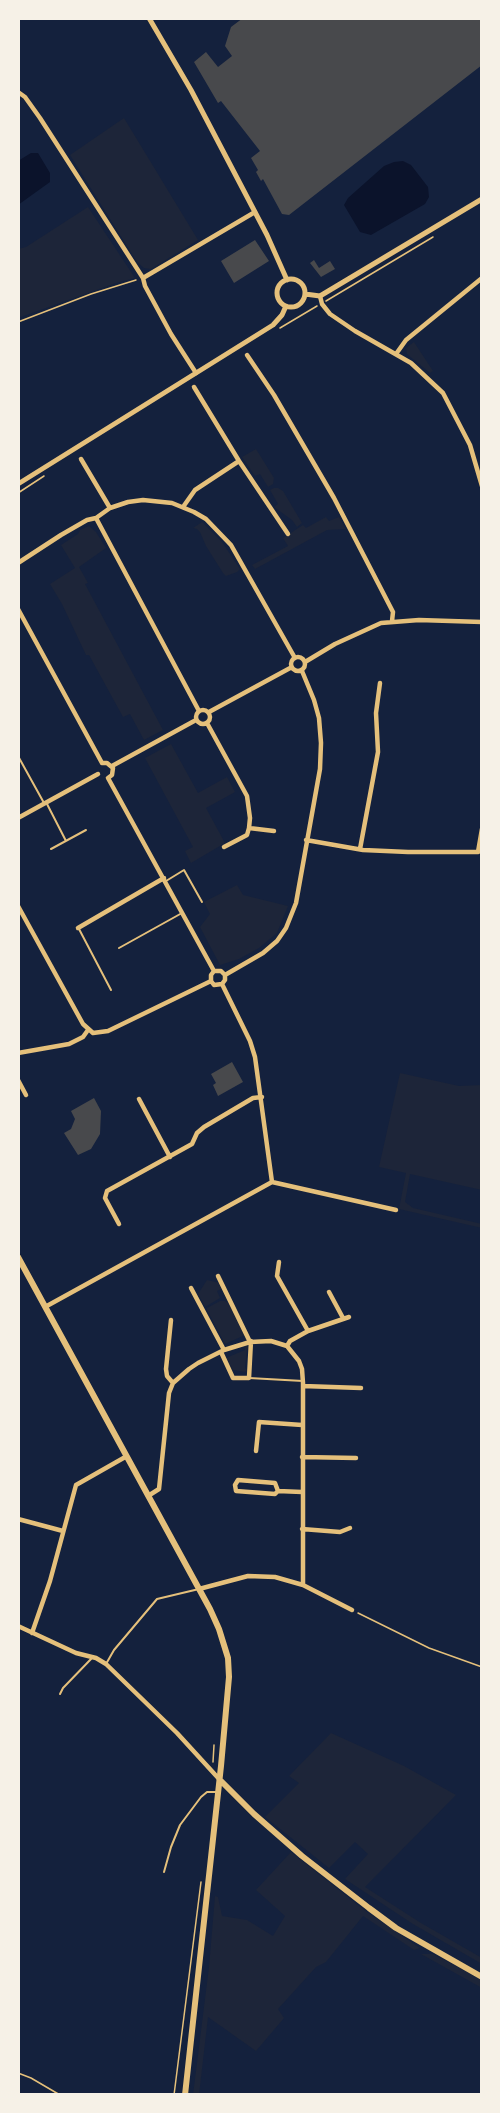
<!DOCTYPE html>
<style>
body{margin:0}
#map{position:relative;width:500px;height:2113px;overflow:hidden;background:#14213d;font-family:Inter,sans-serif}
canvas{display:block}
.frame{position:absolute;inset:0;border:20px solid #f6f1e7;pointer-events:none}
</style>
<div id="map">
<canvas width="500" height="2113"></canvas>
<div class="frame"></div>
</div>
<script>
const g = document.querySelector('canvas').getContext('2d');
g.lineJoin = 'round';
function paint(path, color) {
  g.fillStyle = color;
  g.fill(path, 'evenodd');
}
function shape(rows) {
  const path = new Path2D();
  for (const r of rows) {
    if (r.length === 3) {
      path.moveTo(r[0] + r[2], r[1]);
      path.arc(r[0], r[1], r[2], 0, 2 * Math.PI);
      continue;
    }
    path.moveTo(r[0], r[1]);
    for (let i = 2; i < r.length; i += 2) path.lineTo(r[i], r[i + 1]);
  }
  return path;
}
function trace(path, color, width, dash) {
  g.strokeStyle = color;
  g.lineWidth = width;
  g.lineCap = dash ? 'butt' : 'round';
  g.setLineDash(dash || []);
  g.stroke(path);
}
paint(shape([
 [124,118,198,240,151,269,144,268,137,262,70,155],
 [88,207,135,278,116,283,18,318,18,249,26,247],
 [414,342,433,371,430,373,407,354,406,348],
 [256,449,274,478,273,484,268,487,260,474,255,476,242,457],
 [274,488,278,488,283,491,302,523,297,527,292,520,274,507,278,504,270,490],
 [326,517,329,521,339,517,346,529,327,530,255,569,252,565,288,546,283,538,303,525,306,528],
 [202,522,222,542,240,569,237,572,226,576,223,573,206,546,200,532,197,529,193,528],
 [89,526,96,532,106,548,79,567,88,583,85,584,163,730,144,740,130,714,123,717,89,655,86,655,62,604,50,584,75,568,61,545,78,534,80,530],
 [171,744,198,793,227,777,235,792,206,808,225,843,191,863,185,851,193,847,145,758],
 [237,885,243,895,288,906,277,933,259,948,239,959,220,965,200,927,210,914,204,902],
 [400,1073,459,1086,482,1085,482,1190,410,1174,405,1202,413,1208,482,1224,482,1228,399,1209,406,1173,379,1167],
 [207,1280,220,1283,223,1288,217,1291,220,1298,205,1307,198,1294],
 [220,1301,225,1301,228,1303,245,1335,225,1344,207,1310,207,1308],
 [247,1345,249,1348,247,1349,245,1368,247,1370,245,1372,233,1370,226,1358,245,1350,244,1346],
 [331,1733,404,1766,456,1795,365,1887,421,1923,482,1958,482,1964,413,1924,345,1879,368,1854,355,1842,329,1868,265,1817,299,1783,289,1776],
 [291,1852,367,1912,420,1948,414,1950,363,1916,326,1962,316,1967,278,2009,284,2018,256,2051,208,2017,199,2095,193,2095,209,1967,215,1896,218,1897,222,1916,247,1920,273,1936,285,1916,256,1890],
 [421,1954,433,1954,482,1980,482,1988]
]), '#1d2539');
paint(shape([
 [31,153,38,153,50,173,50,182,18,205,18,161],
 [403,161,411,165,428,187,429,197,425,204,371,235,360,232,344,205,348,198,384,166,394,162]
]), '#0b132b');
paint(shape([
 [243,18,482,18,482,65,289,215,282,214,263,179,261,181,256,172,258,170,251,158,260,151,221,101,218,103,194,62,206,52,218,67,232,56,225,46,231,27],
 [255,240,269,261,234,283,221,261],
 [314,260,319,268,330,261,335,269,321,277,310,263],
 [232,1062,243,1082,218,1096,213,1085,216,1083,211,1074],
 [94,1098,101,1111,100,1134,91,1149,78,1155,64,1133,71,1129,75,1119,71,1111]
]), '#48494c');
trace(shape([
 [326,301,433,237],
 [18,322,91,294,136,280],
 [280,328,317,306],
 [18,493,44,476],
 [358,1613,429,1648,482,1667],
 [213,1762,214,1745],
 [18,2073,31,2078,60,2095],
 [174,2095,201,1882]
]), '#e5c07b', 1.5);
trace(shape([
 [18,756,44,803],
 [46,802,66,841],
 [51,849,86,830],
 [166,881,184,870,202,902],
 [79,929,111,990],
 [119,948,182,913],
 [249,1378,303,1381],
 [106,1664,114,1650,157,1599,199,1589],
 [60,1694,63,1688,92,1658],
 [164,1872,171,1847,180,1825,201,1797,207,1792,216,1792]
]), '#e5c07b', 2);
trace(shape([
 [18,92,25,97,40,118,143,278,145,286,171,334,196,373],
 [143,278,255,212],
 [320,296,322,304,330,314,355,331,411,363,443,393,470,445,482,486],
 [396,354,406,340,482,278],
 [247,355,274,395,334,498,393,612,392,621],
 [194,387,239,461,288,534],
 [81,459,110,508],
 [183,507,195,490,239,461],
 [96,518,199,711],
 [18,563,61,535,87,520,96,518,110,508,128,502,143,500,172,503,194,512,206,519,231,545,295,658],
 [18,609,102,763],
 [298,664,7],
 [305,662,335,644,381,623,419,620,482,622],
 [203,717,7],
 [209,712,292,667],
 [207,723,247,796,250,818,249,828,274,831],
 [102,763,107,763,113,768,112,775,108,778],
 [112,766,196,720],
 [108,778,214,971],
 [18,818,98,774],
 [306,840,363,850,408,852,478,852,482,829],
 [224,847,247,835,249,828],
 [360,849,378,752,376,713,380,683],
 [18,906,83,1024,93,1033,108,1031,211,981],
 [78,928,164,878],
 [214,971,211,975,211,981,214,985,222,984],
 [214,971,221,971,225,975,225,980,222,984],
 [225,975,263,953,277,941,286,928,296,903,320,769,321,743,319,718,314,700,302,671],
 [222,984,250,1041,255,1057,272,1182],
 [18,1053,69,1044,83,1037,88,1030],
 [18,1080,26,1095],
 [139,1099,170,1157],
 [119,1224,105,1198,107,1191,192,1144,197,1133,204,1127,253,1098,262,1097],
 [279,1262,277,1276,308,1331],
 [218,1276,250,1342],
 [191,1288,224,1350],
 [329,1292,343,1318],
 [45,1307,272,1182,396,1210],
 [171,1320,166,1369,167,1376,173,1383],
 [287,1346,290,1341,308,1331,349,1317],
 [221,1352,233,1378,249,1378,251,1341],
 [303,1386,361,1388],
 [256,1451,259,1422,302,1425],
 [302,1457,356,1458],
 [278,1491,275,1494,236,1491,235,1485,238,1480,275,1483,278,1491,302,1492],
 [148,1496,159,1489,169,1393,173,1383,189,1369,198,1363,224,1350,250,1342,271,1341,287,1346,299,1361,302,1369,303,1383,303,1585],
 [18,1519,63,1531],
 [302,1529,340,1532,350,1528],
 [199,1589,248,1576,275,1577,303,1585,352,1610],
 [18,1626,76,1653,96,1658,106,1664,177,1733,220,1780],
 [32,1633,50,1581,76,1485,127,1456]
]), '#e5c07b', 4.5);
trace(shape([
 [149,18,191,90,267,235,287,280],
 [291,293,14],
 [305,294,320,296,482,199],
 [18,484,273,325,282,315,286,306]
]), '#e5c07b', 5);
trace(shape([
 [18,1257,210,1609,219,1629,228,1658,229,1677,221,1766,185,2095],
 [220,1780,254,1814,302,1856,369,1908,396,1928,482,1977]
]), '#e5c07b', 6);
</script>
